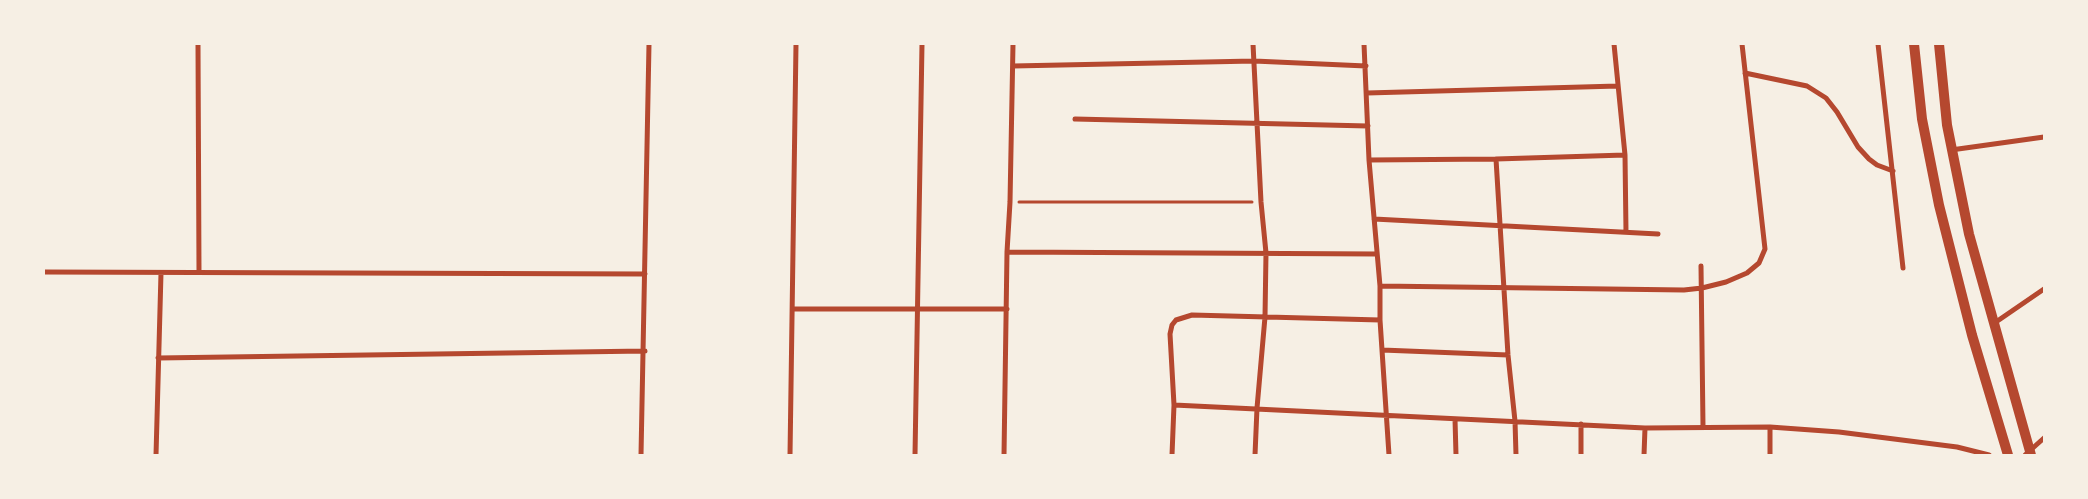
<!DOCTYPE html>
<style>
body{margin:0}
#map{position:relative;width:2088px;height:499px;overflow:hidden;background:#f6efe4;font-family:"PT Sans",sans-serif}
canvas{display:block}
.frame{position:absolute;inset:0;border:45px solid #f6efe4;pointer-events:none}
</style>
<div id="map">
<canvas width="2088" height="499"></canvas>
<div class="frame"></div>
</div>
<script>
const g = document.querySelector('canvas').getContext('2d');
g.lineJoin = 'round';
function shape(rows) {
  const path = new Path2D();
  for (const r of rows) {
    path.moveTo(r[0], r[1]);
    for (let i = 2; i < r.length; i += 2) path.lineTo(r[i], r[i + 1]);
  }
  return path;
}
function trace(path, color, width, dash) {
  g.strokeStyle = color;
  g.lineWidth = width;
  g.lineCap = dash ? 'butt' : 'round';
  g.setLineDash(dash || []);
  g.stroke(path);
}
trace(shape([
 [1019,202,1252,202]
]), '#b5482f', 3);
trace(shape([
 [198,44,199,272],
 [1253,44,1261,202,1266,253,1265,317,1257,408,1255,455],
 [1364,44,1369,160,1380,286,1380,320,1389,455],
 [1614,44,1625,155,1626,232],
 [1878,44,1903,268],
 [1013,66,1254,61,1366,66],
 [1745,73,1807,86,1826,98,1837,112,1858,147,1869,159,1877,165,1893,171],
 [1367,93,1618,86],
 [1075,119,1368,126],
 [1951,150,2044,137],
 [1496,159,1508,355,1515,421,1516,455],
 [1369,160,1496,159,1625,155],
 [1374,219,1658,234],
 [1007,252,1377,254],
 [1701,266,1703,426],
 [44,272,645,274],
 [1380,286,1684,290,1702,288,1726,282,1747,273,1759,263,1765,249,1742,44],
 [793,309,1007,309],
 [1993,324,2044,289],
 [1382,350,1508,355],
 [158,358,645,351],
 [1174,405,1645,428,1770,427,1839,432,1957,447,1989,455],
 [1455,419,1456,455],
 [1581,424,1581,455],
 [156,455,161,273],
 [641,455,649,44],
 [790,455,796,44],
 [915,455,922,44],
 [1004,455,1007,252,1010,202,1013,44],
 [1172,455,1174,405,1170,334,1172,325,1176,320,1192,315,1380,320],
 [1644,455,1645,428],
 [1770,455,1770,427],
 [2025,455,2044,438]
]), '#b5482f', 5);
trace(shape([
 [1914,44,1922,119,1939,205,1972,335,2008,455],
 [1939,44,1947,125,1969,234,2031,455]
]), '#b5482f', 10);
</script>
